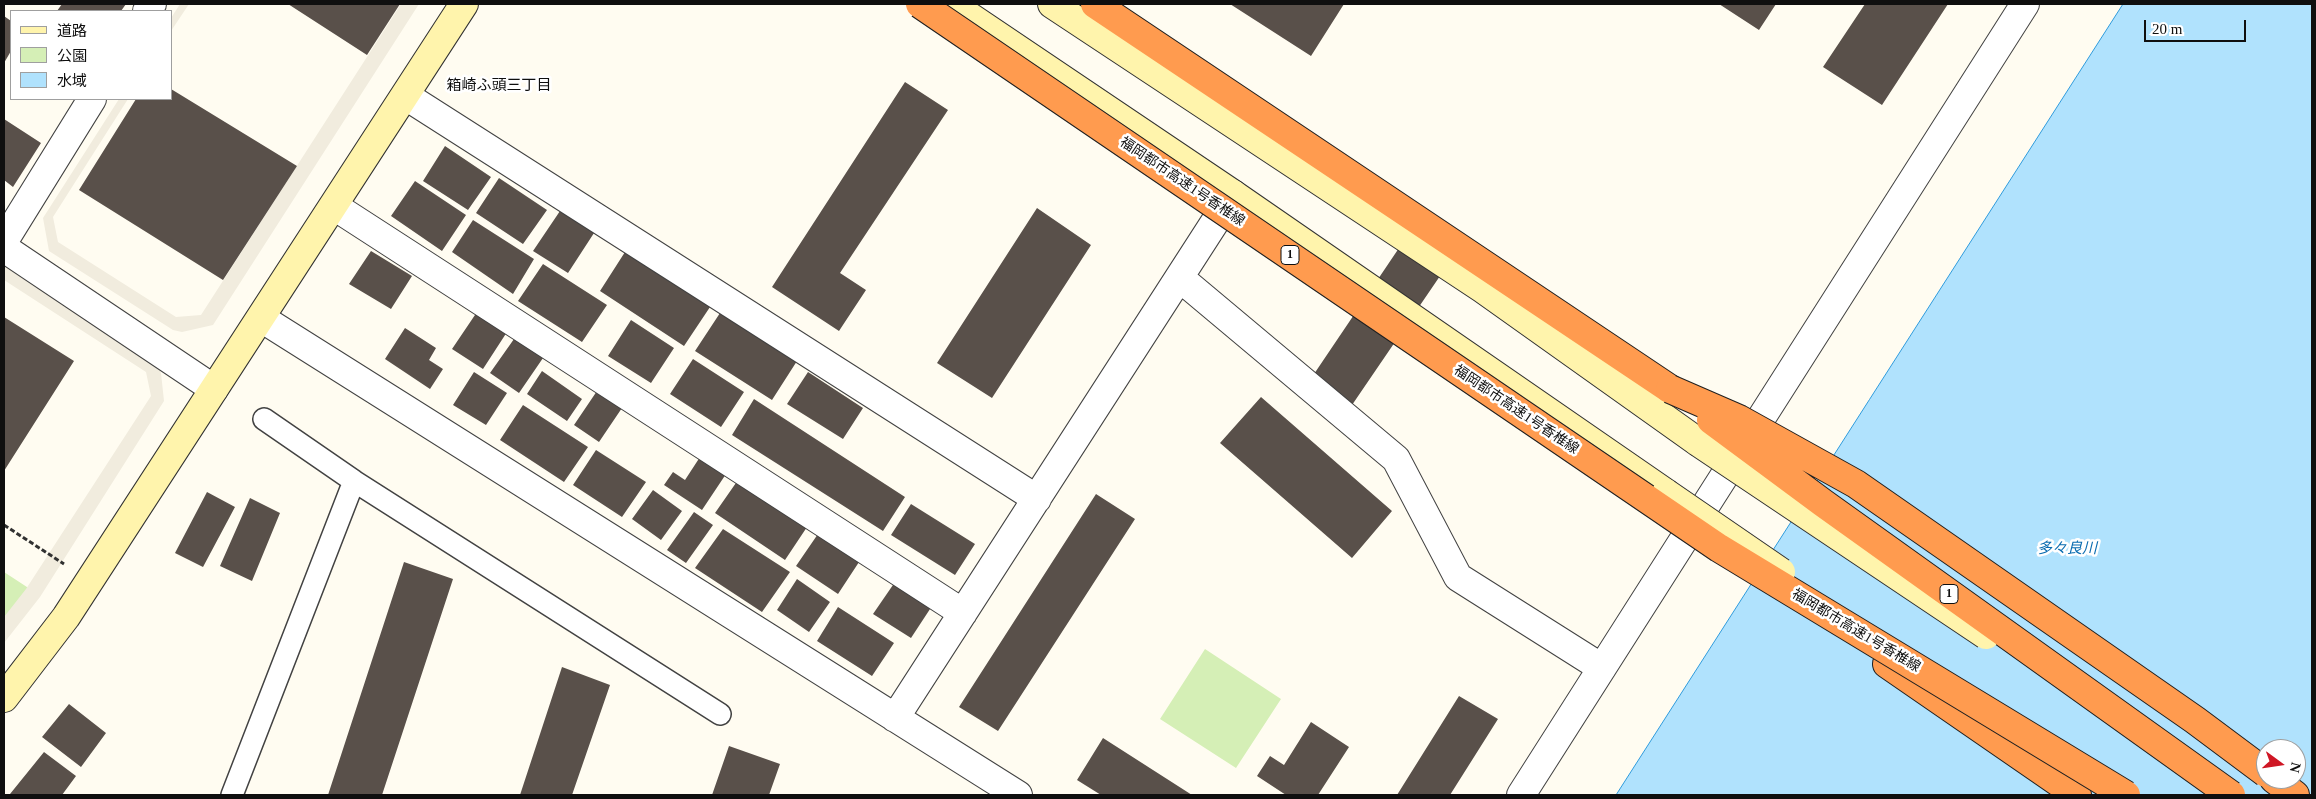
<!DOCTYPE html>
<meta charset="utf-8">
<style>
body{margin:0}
#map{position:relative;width:2316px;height:799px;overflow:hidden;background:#fffcf1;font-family:"Times New Roman","Noto Sans JP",serif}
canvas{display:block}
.frame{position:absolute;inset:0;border:5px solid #0f0f0f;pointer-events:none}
.legend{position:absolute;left:10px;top:10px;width:162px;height:90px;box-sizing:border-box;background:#fff;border:1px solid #9f9f9f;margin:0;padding:6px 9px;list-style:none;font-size:15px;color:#0f0f0f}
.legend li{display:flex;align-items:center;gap:10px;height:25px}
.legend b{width:25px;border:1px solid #9f9f9f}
.north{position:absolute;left:2256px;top:739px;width:50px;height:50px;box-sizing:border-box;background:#fff;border:1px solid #9f9f9f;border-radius:50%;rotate:104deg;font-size:14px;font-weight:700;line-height:20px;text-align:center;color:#0f0f0f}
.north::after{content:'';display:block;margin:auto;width:18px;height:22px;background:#cf1725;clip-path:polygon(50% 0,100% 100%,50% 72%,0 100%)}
.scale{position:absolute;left:2144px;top:20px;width:102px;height:22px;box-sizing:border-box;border:2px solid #0f0f0f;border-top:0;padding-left:6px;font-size:15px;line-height:18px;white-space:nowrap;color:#0f0f0f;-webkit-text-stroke:4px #fff;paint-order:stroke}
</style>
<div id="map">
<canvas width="2316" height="799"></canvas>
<div class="frame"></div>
<ul class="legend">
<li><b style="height:6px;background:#fff4ac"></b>道路</li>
<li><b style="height:14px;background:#d5efb6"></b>公園</li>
<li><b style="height:14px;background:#b0e2fd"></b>水域</li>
</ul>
<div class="north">N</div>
<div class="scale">20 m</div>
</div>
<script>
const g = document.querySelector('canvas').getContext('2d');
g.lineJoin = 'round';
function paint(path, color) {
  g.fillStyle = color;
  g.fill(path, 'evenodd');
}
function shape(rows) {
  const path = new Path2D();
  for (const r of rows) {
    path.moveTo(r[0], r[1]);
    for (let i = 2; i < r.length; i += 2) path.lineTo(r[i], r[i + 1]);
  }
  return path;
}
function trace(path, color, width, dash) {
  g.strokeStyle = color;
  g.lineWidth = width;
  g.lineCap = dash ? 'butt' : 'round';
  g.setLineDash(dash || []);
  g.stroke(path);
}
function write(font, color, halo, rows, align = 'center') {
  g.font = font + ' "Times New Roman","Noto Sans JP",serif';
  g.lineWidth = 5;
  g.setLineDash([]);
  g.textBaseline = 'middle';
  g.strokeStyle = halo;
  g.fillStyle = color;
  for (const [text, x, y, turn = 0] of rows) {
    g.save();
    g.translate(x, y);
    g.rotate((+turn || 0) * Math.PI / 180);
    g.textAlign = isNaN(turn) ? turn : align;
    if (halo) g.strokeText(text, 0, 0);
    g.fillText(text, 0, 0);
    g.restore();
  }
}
paint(shape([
 [4,572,30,589,4,622],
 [1205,649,1281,699,1236,768,1160,719]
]), '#d5efb6');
paint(shape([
 [180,4,189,4,171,31,171,18],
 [401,4,419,4,213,325,182,332,173,330,49,251,43,218,119,99,128,99,53,217,58,242,176,317,201,315],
 [4,265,155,362,161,373,164,401,40,597,4,643,4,617,26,589,151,396,146,372,4,280]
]), '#f1ecde');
const water = shape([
 [2123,4,2312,4,2312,795,1616,795,2123,4],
 [2266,749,2296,749,2296,779,2266,779,2266,749]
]);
paint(water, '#b0e2fd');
trace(water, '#2f9bdc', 1);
paint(shape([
 [62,4,126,4,121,11,57,11],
 [288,4,400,4,367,55],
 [1230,4,1344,4,1311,56],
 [1719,4,1776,4,1759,30],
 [1865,4,1948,4,1882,105,1823,67],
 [4,16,11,21,11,51,4,63],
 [905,82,948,110,840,273,866,290,839,331,772,287],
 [171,89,297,166,223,280,79,190,136,99,171,99],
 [4,119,41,143,13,187,4,180],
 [445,146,491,177,468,210,423,181],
 [499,178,547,210,523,244,476,213],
 [415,181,466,215,442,251,391,216],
 [1037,208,1091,245,992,398,937,363],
 [560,211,594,233,568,273,533,251],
 [473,220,534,259,513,294,452,252],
 [1399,248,1440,276,1352,405,1312,377],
 [371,251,412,276,391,309,349,284],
 [625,252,710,307,684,346,600,291],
 [543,264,607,305,582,342,518,301],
 [477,312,507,332,483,369,452,349],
 [720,313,797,361,772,400,695,351],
 [4,317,74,361,4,471],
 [631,320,674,348,651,383,608,356],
 [405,328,436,348,429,360,443,369,430,389,385,359],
 [514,339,543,358,519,393,490,373],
 [693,359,744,392,721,427,670,394],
 [542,371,582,399,567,421,527,394],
 [474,372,507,393,486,425,453,405],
 [808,372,863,408,843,439,787,404],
 [599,388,624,405,599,442,574,425],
 [1261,397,1392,511,1352,558,1220,443],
 [754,399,905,497,883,531,732,435],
 [523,405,588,447,564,482,500,440],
 [596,450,646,482,622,517,573,485],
 [700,457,726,474,702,510,664,485,673,472,685,480],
 [738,480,807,527,785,560,715,513],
 [653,490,682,511,661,540,632,519],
 [207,492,235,507,203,567,175,553],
 [1096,494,1135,519,998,731,959,707],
 [250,498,280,513,252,581,220,566],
 [911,504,975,544,955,575,891,535],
 [694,512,713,525,686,563,667,550],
 [723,529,790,572,762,612,695,568],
 [820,531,861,559,838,594,796,566],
 [404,562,453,579,382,795,328,795],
 [797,579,830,602,809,632,777,610],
 [895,582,932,606,911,638,873,614],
 [838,607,894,643,872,676,817,641],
 [562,667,610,685,572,795,520,795],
 [1459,696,1498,719,1450,795,1397,795],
 [69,704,106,733,81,767,42,737],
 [1311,722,1349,747,1318,795,1286,795,1257,776,1270,756,1284,765],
 [1103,738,1192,795,1101,795,1077,780],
 [729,746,780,764,769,795,712,795],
 [44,752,76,776,62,795,11,795,10,794]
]), '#59504a');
const lane = shape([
 [264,419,354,481,720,714],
 [232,795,354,481]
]);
const street = shape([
 [147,11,152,4],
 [406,96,1037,499],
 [334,206,963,613],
 [4,241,92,99],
 [4,248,214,389],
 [1180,278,1396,459,1458,577,1602,668],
 [261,318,1018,795],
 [895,718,1233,194],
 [1521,795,2025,4]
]);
const secondary = shape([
 [951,4,1233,194,1666,493],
 [1052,4,1483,289,1698,442],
 [4,698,66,617,464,4]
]);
const highway = shape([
 [1095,4,1670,389],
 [1887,664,2077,795],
 [2274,779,2295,795]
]);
trace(lane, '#424242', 24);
trace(street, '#424242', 30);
trace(secondary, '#313131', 30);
trace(highway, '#202020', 30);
trace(shape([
 [4,525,64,564]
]), '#313131', 3, [5, 2.5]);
trace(lane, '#fff', 21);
trace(street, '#fff', 28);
trace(secondary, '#fff4ac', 28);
trace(highway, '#ff9b4f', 28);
const secondaryBridge = shape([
 [1698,442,1986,635],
 [1666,493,1781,572]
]);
const highwayBridge = shape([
 [920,4,1719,548,2126,795],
 [1670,389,1739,419,1856,484,2195,720,2266,773],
 [1711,420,1823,503,2231,795]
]);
trace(secondaryBridge, '#313131', 30, []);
trace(highwayBridge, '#202020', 30, []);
trace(secondaryBridge, '#fff4ac', 28);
trace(highwayBridge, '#ff9b4f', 28);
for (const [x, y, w] of [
 [1290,255,18],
 [1949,594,18]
]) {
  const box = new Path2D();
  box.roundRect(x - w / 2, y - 9.5, w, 19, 4);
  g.fillStyle = '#fff';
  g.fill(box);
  trace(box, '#0f0f0f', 1);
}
write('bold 12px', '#0f0f0f', null, [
 ["1",1290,255],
 ["1",1949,594]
]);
write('14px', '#0f0f0f', '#fff', [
 ["福岡都市高速1号香椎線",1182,182,34],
 ["福岡都市高速1号香椎線",1516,410,34],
 ["福岡都市高速1号香椎線",1856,631,31]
]);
write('15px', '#0f0f0f', '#fff', [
 ["箱崎ふ頭三丁目",499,86]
]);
write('italic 15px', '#0a6cb0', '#fff', [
 ["多々良川",2067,549]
]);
</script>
